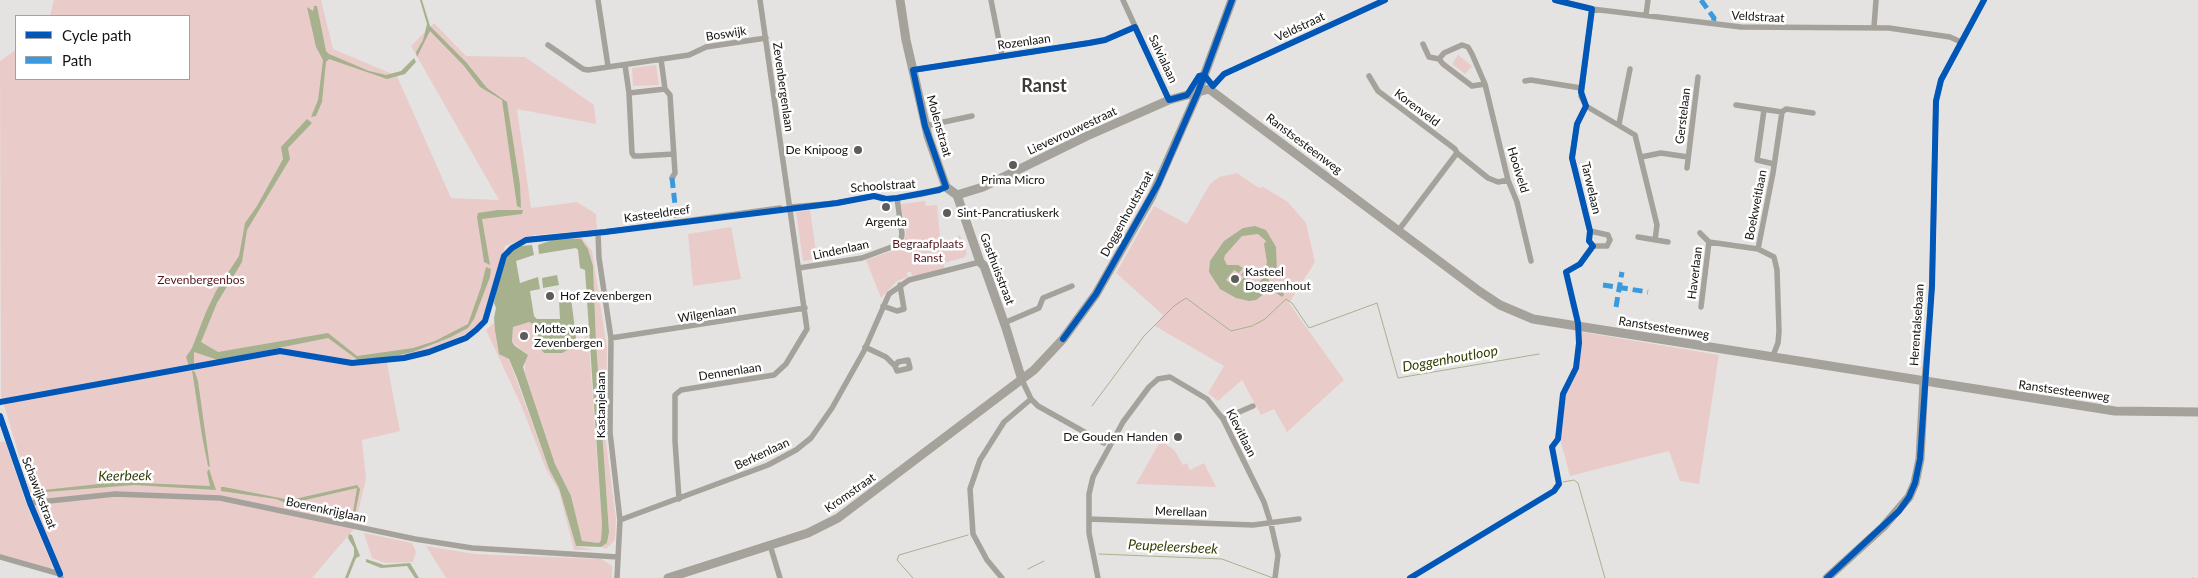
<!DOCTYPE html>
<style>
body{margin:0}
#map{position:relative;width:2198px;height:578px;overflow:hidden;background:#e5e3e1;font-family:Lato,sans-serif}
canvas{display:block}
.legend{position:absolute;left:15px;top:15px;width:175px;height:65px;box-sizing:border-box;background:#fff;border:1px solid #a1a1a0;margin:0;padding:6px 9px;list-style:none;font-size:15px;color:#141311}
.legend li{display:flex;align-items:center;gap:10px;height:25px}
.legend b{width:25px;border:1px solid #a1a1a0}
</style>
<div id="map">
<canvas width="2198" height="578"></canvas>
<ul class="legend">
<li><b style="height:6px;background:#0057b8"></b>Cycle path</li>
<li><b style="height:6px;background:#3b9ade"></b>Path</li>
</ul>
</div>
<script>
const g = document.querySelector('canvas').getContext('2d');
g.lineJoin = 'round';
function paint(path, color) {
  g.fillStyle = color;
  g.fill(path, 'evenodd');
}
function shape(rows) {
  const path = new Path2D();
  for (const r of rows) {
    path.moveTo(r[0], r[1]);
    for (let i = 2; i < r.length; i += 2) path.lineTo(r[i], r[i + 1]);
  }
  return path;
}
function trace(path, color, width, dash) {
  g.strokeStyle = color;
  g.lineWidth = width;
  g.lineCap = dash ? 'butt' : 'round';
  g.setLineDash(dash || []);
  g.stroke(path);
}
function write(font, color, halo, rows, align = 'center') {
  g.font = font + ' Lato,sans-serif';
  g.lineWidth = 5;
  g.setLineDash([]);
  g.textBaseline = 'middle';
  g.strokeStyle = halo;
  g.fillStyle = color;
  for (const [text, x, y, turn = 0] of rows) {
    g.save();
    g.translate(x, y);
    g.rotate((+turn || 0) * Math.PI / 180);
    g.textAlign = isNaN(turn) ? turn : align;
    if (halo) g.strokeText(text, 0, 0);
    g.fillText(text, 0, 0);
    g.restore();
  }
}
paint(shape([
 [54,0,321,0,333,49,397,76,451,198,499,200,411,46,434,23,466,56,525,57,594,105,596,124,517,109,531,208,577,202,596,214,597,230,535,235,505,246,487,317,464,335,425,351,386,358,400,431,362,440,366,479,354,529,312,578,62,578,33,502,1,395,0,61,16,50,16,79,189,79,189,16,50,16],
 [1458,55,1472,66,1465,74,1452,64],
 [656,65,659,85,633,86,632,68],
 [1237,173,1259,188,1263,187,1288,202,1306,223,1315,262,1289,303,1344,380,1287,432,1274,409,1261,415,1242,380,1218,401,1208,393,1224,366,1155,326,1163,315,1116,273,1154,206,1187,224,1210,184,1219,177],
 [925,201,926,206,937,205,940,236,947,241,952,241,960,235,967,253,965,257,944,263,944,269,912,276,911,272,907,272,908,277,897,281,881,298,866,260,897,249,903,243,906,234,901,204],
 [810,210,817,259,803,261,796,212],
 [731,227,741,279,693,286,688,234],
 [581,236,592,251,607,348,606,442,616,519,615,540,606,549,601,547,607,543,609,532,596,342,593,266,585,244,574,238],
 [495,322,498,343,510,362,549,469,559,488,576,546,595,550,574,550,559,491,546,469,521,405,486,330],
 [531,322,538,331,538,348,544,353,576,347,588,333,602,525,601,540,599,543,582,541,571,496,555,464,525,374,525,353,512,342,513,327,522,323],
 [1582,332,1719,355,1699,484,1680,481,1669,451,1570,476,1560,439,1566,395,1578,369],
 [1161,440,1175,451,1183,465,1187,463,1190,470,1204,463,1216,487,1136,484],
 [5,441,26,503,53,567,49,569,0,556,0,442],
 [364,533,412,543,416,552,413,562,385,563,372,558],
 [426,546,475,554,602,559,612,566,612,578,446,578]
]), '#e9ccca');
paint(shape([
 [420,0,422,0,430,26,466,62,487,88,507,102,520,185,521,208,517,206,502,100,480,87,464,66,430,31,417,57,416,52,423,40,427,24],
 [314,6,317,6,326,51,329,54,369,71,386,75,401,71,414,58,416,62,405,74,387,79,329,59,326,62,322,102,316,116,311,117,318,100,323,60,316,47,307,7,313,11],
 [307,119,312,123,288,148,290,159,247,230,242,262,217,303,201,342,218,352,328,333,357,356,413,348,435,341,468,324,481,287,486,267,491,269,490,277,474,319,468,328,451,337,413,352,386,358,358,360,328,338,218,360,194,352,194,365,189,366,186,357,192,348,206,312,216,291,239,256,245,223,257,206,283,159,281,147],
 [498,210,523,210,522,214,482,219,490,265,484,262,477,217,478,213],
 [1255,226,1266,230,1276,247,1277,273,1268,278,1269,281,1282,290,1284,295,1282,297,1270,289,1256,300,1249,301,1236,298,1220,289,1209,272,1210,261,1224,241,1243,228],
 [1258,234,1266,241,1264,244,1267,262,1263,278,1258,284,1251,286,1248,282,1247,272,1245,270,1241,275,1244,277,1236,287,1226,280,1234,270,1239,273,1243,268,1238,265,1227,265,1224,259,1225,255,1242,236],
 [558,238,581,239,588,249,593,266,596,342,609,532,607,543,601,547,576,546,559,488,549,469,517,378,509,359,499,354,495,330,494,318,496,308,494,303,502,261,510,251,521,246,532,245,534,255,516,261,520,283,538,277,540,289,530,291,534,316,537,319,560,319,559,300,571,298,577,345,562,353,544,353,537,345,538,331,533,324,529,322,513,327,512,342,515,346,528,355,523,367,525,374,555,464,571,496,582,541,599,543,601,540,602,525,585,270,580,268,578,250,576,248,539,254,538,245],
 [557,275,559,285,543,288,542,278],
 [192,370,195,372,198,381,210,467,208,466,202,436],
 [209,469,216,490,134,485,34,493,34,491,118,482,210,486,207,472],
 [357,485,360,489,354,519,352,518,357,488,288,504,276,499,221,491,221,487,224,487,290,500],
 [349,534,352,535,360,556,356,558,348,578,345,578,354,555,354,548,348,538],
 [366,559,384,565,410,563,419,578,415,578,407,566,381,568,366,562]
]), '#a7b18e');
trace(shape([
 [1092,406,1144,336,1174,306,1186,298,1231,331,1252,326,1265,319,1286,299,1292,303,1309,328,1377,303,1398,378,1539,354],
 [1563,482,1574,480,1578,483,1605,578],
 [1099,554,1222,559,1273,578],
 [1028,569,1044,561],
 [913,578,897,560,899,555,968,535],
 [2192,578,2193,578]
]), '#a7b18e', 1);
trace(shape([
 [598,0,608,66],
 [991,0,1002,56],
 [1123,0,1169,100],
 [1555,0,1592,9,1741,27,1889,28,1950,37,1961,42],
 [1592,9,1581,96,1586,106,1635,135,1657,225,1655,240],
 [1646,15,1648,0],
 [1874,27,1876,0],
 [1423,44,1429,57,1439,59,1444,53,1462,45,1468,47,1472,54,1485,84,1508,180,1517,202,1531,261],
 [548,45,583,69,588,70,689,55,706,47,766,38],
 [661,59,665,89,670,95,675,173,672,178],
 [1439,59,1443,64,1472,86,1485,84],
 [625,65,629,93,632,153,634,156,640,156,674,154],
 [913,70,1089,43,1105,40,1135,27],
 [1224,74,1385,0],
 [1369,76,1378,91,1455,149,1457,153,1488,178,1498,182,1508,180],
 [1525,81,1531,80,1581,88],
 [629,93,665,89],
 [1736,105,1782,112,1786,109,1813,113],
 [1586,106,1577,124,1572,158,1590,231,1589,241,1593,246,1607,246,1610,240,1608,235,1590,231],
 [1764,110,1757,160,1774,164],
 [1619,124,1630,69],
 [925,126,972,116],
 [1641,157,1661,153,1688,157],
 [1687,168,1698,77],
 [790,207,837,203,874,196,886,199,897,198,922,194,946,187],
 [1398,231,1457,153],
 [598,233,599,258,611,338,610,432,620,520,617,578],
 [1700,233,1709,242,1758,249,1774,257,1777,270,1779,331,1778,343,1772,358],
 [1638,237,1668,242],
 [526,240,605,232,780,208],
 [1758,249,1773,173,1782,112],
 [799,268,862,258,897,245,901,240,902,234,897,198],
 [883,306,897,311,904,309,900,285],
 [1701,307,1709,242],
 [1004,323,1039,308,1043,298,1072,286],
 [611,338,805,308],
 [865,347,886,357,895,366,897,371,910,368,908,360,898,362,895,366],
 [1022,380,1031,399,1038,406,1104,443],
 [1924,382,1932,286,1936,101,1941,80,1984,0],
 [0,416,30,503,61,578],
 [1223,419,1253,406],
 [679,499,675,441,675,395,681,390,774,375,786,364,807,329,760,0],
 [30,503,115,494,220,498,415,539,472,548,618,557],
 [1089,519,1253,525,1299,519],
 [620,520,768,465,796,450,811,438,832,408,864,351,889,294,909,280,980,262],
 [770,545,780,578],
 [0,557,60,574],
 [1002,578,987,560,973,534,970,489,980,460,1004,422,1031,399],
 [1098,578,1089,533,1089,494,1093,477,1123,422,1149,387,1158,379,1170,377,1207,399,1223,419,1264,502,1271,524,1278,555,1275,578]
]), '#a4a29b', 5.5);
trace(shape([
 [900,0,906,40,928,136,946,187,957,195,980,262,984,266,1006,328,1022,380],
 [957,195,983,187,1087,136,1169,100,1209,89,1479,291,1500,305,1533,319,2115,411,2198,412],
 [668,578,808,533,838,518,1034,370,1063,339,1096,294,1152,196,1198,92,1232,0],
 [1827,578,1883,527,1909,497,1915,483,1920,459,1924,382]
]), '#a4a29b', 9);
trace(shape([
 [1701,0,1714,18,1713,24],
 [672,178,677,222],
 [1603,285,1648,292],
 [1616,307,1622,272]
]), '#3b9ade', 5, [10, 5]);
trace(shape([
 [1204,75,1213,86,1224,74,1385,0],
 [1063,339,1096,294,1158,184,1198,92,1232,0],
 [0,402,280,351,352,363,404,358,429,352,466,338,476,330,485,321,504,256,512,248,526,240,605,232,837,203,874,196,886,199,897,198,939,190,946,187,925,126,913,70,1089,43,1105,40,1135,27,1169,100,1187,95,1199,76,1204,75],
 [0,416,30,503,60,574],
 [1410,578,1554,491,1559,484,1552,447,1558,439,1563,394,1576,368,1579,343,1578,323,1566,272,1580,264,1593,246,1589,241,1590,231,1572,158,1577,124,1586,106,1581,92,1592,9,1555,0],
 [1827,578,1899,511,1909,497,1915,483,1920,459,1932,286,1936,101,1941,80,1984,0]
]), '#0057b8', 6);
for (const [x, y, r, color] of [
 [858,150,5,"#5d5c5a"],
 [1013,165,5,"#5d5c5a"],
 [886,207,5,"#5d5c5a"],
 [947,213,5,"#5d5c5a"],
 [1235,279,5,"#5d5c5a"],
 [550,296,5,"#5d5c5a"],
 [524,336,5,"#5d5c5a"],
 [1178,437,5,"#5d5c5a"]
]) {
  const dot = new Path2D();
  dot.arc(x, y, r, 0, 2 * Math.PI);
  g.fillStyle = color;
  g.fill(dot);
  trace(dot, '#fff', 2);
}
write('12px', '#141311', '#fff', [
 ["Veldstraat",1758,17,3],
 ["Veldstraat",1300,27,-25],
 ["Boswijk",726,34,-9],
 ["Rozenlaan",1024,42,-8],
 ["Salvialaan",1163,59,65],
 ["Zevenbergenlaan",783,87,82],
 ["Korenveld",1417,108,37],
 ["Gerstelaan",1683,116,-83],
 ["Molenstraat",939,126,74],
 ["Lievevrouwestraat",1072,131,-25],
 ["Ranstsesteenweg",1304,144,37],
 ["Hooiveld",1518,170,73],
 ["Schoolstraat",883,186,-4],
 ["Tarwelaan",1591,188,77],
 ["Boekweitlaan",1756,205,-79],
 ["Kasteeldreef",657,214,-8],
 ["Doggenhoutstraat",1127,214,-61],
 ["Lindenlaan",841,250,-12],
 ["Gasthuisstraat",997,269,69],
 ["Haverlaan",1695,273,-83],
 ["Wilgenlaan",707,314,-9],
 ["Herentalsebaan",1917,325,-86],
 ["Ranstsesteenweg",1664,328,9],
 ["Dennenlaan",730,372,-9],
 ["Ranstsesteenweg",2064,391,8],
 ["Kastanjelaan",601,405,-90],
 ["Kievitlaan",1241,433,63],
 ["Berkenlaan",762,454,-25],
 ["Schawijkstraat",39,493,69],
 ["Kromstraat",850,493,-35],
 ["Boerenkrijglaan",326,510,12],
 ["Merellaan",1181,512,2]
]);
write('12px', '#141311', '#fff', [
 ["De Knipoog",848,150,"right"],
 ["Prima Micro",1013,180,"center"],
 ["Sint-Pancratiuskerk",957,213],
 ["Argenta",886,222,"center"],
 ["Kasteel",1245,272],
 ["Doggenhout",1245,286],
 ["Hof Zevenbergen",560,296],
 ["Motte van",534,329],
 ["Zevenbergen",534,343],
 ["De Gouden Handen",1168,437,"right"]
], 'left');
write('12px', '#58151c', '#fff', [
 ["Begraafplaats",928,244],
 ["Ranst",928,258],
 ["Zevenbergenbos",201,280]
]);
write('italic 14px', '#344006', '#fff', [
 ["Doggenhoutloop",1450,359,-10],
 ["Keerbeek",125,476,-1],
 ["Peupeleersbeek",1173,547,3]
]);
write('bold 18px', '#3e3b37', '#fff', [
 ["Ranst",1044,86]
]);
</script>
